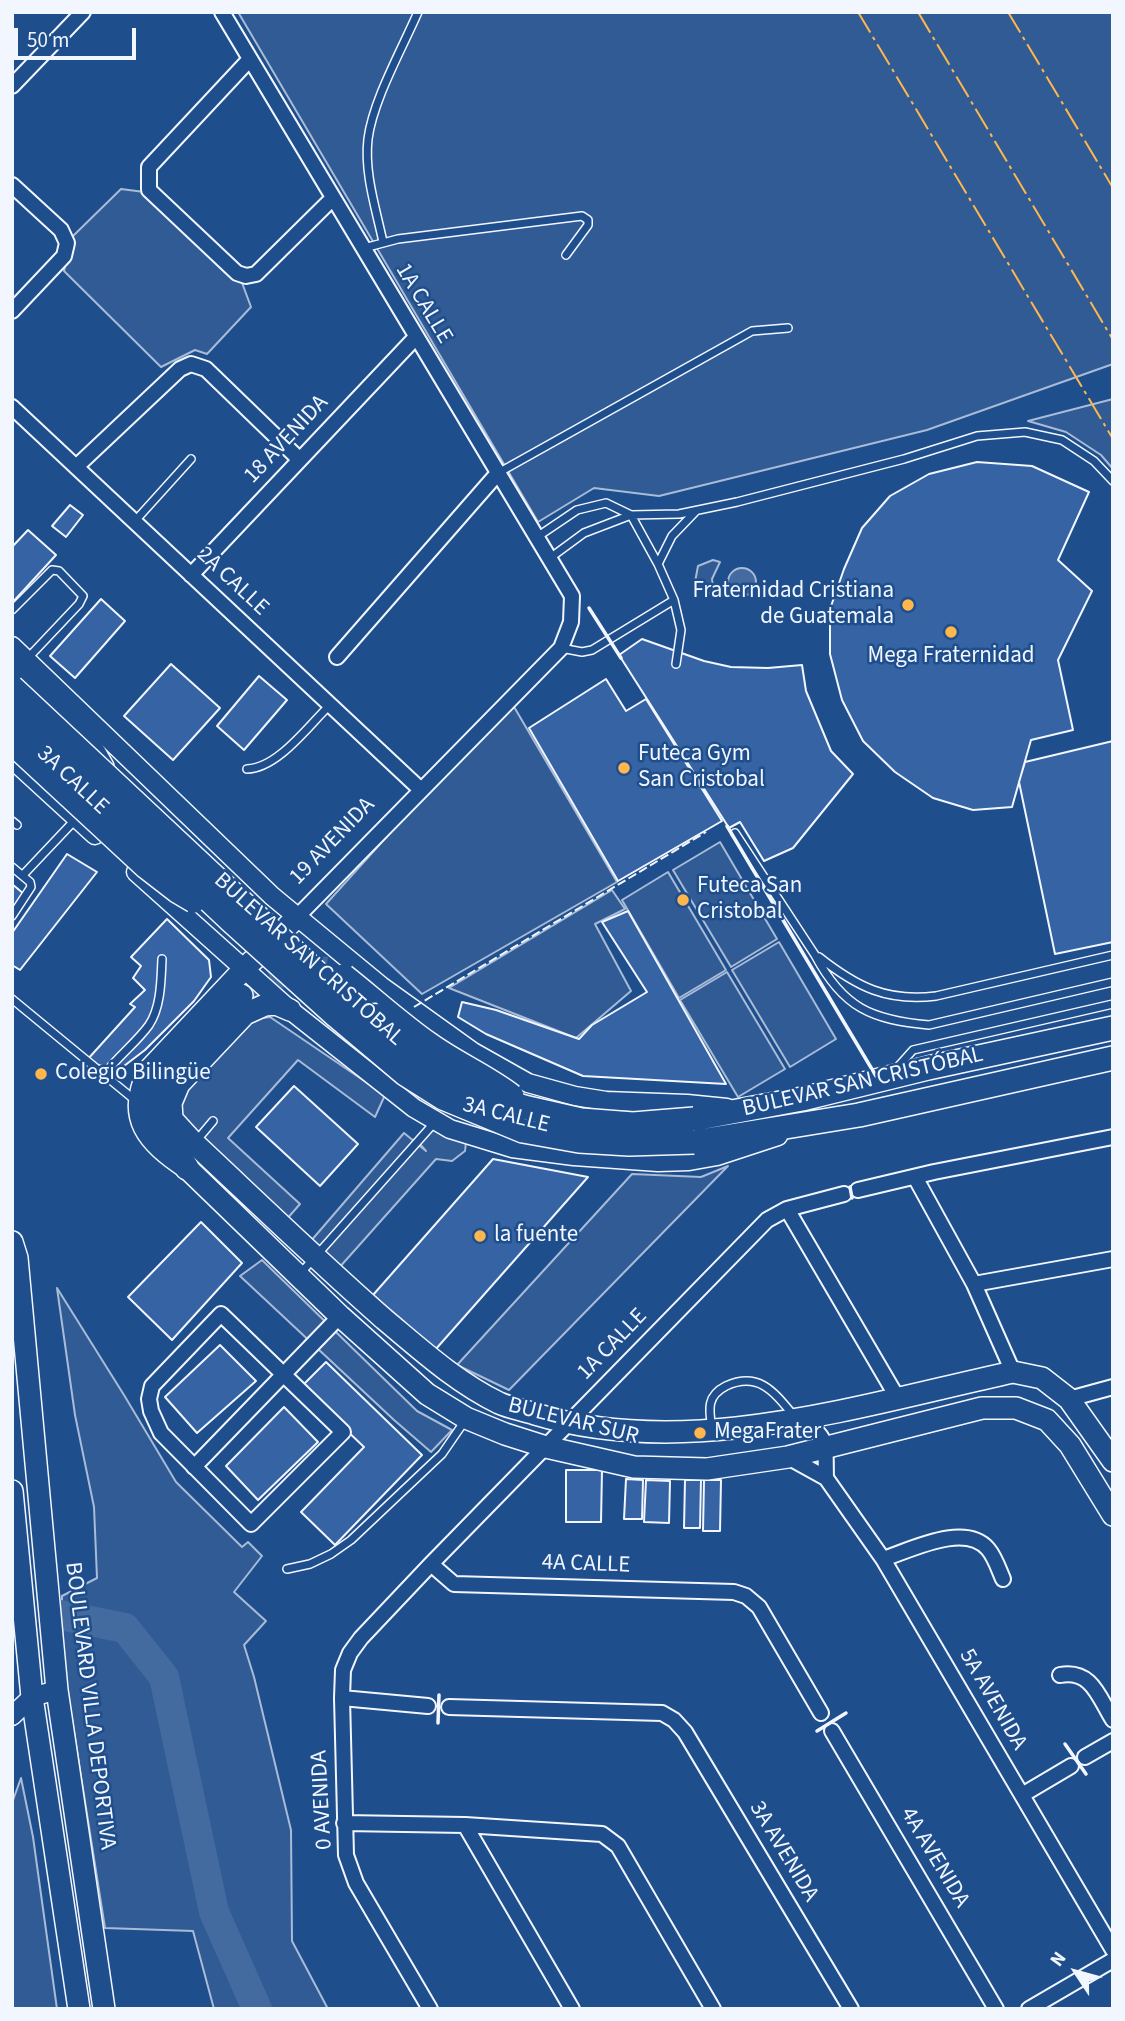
<!DOCTYPE html>
<meta charset="utf-8">
<style>
body{margin:0}
#map{position:relative;width:1125px;height:2021px;overflow:hidden;background:#1f4e8c;font-family:"Source Sans 3",sans-serif}
canvas{display:block}
.frame{position:absolute;inset:0;border:14px solid #f2f6ff;pointer-events:none}
.north{position:absolute;left:1041px;top:1937px;width:70px;height:70px;-webkit-text-stroke:5px #1f4e8c;paint-order:stroke;rotate:306deg;font-size:19px;font-weight:700;line-height:28px;text-align:center;color:#f2f6ff}
.north::after{content:'';display:block;margin:auto;width:24px;height:32px;background:#f2f6ff;clip-path:polygon(50% 0,100% 100%,50% 72%,0 100%)}
.scale{position:absolute;left:14px;top:28px;width:122px;height:32px;box-sizing:border-box;border:4px solid #f2f6ff;border-top:0;padding-left:9px;font-size:21px;line-height:24px;white-space:nowrap;color:#f2f6ff;-webkit-text-stroke:5px #1f4e8c;paint-order:stroke}
</style>
<div id="map">
<canvas width="1125" height="2021"></canvas>
<div class="frame"></div>
<div class="north">N</div>
<div class="scale">50 m</div>
</div>
<script>
const g = document.querySelector('canvas').getContext('2d');
g.lineJoin = 'round';
function paint(path, color) { g.fillStyle = color; g.fill(path, 'evenodd'); }
function trace(path, color, width, dash) { g.strokeStyle = color; g.lineWidth = width; g.lineCap = dash ? 'butt' : 'round'; g.setLineDash(dash || []); g.stroke(path); }
function drawText(font, color, halo, rows, align = 'center') {
  g.font = font + ' "Source Sans 3",sans-serif'; g.lineWidth = 5; g.setLineDash([]); g.textBaseline = 'middle'; g.strokeStyle = halo; g.fillStyle = color; for (const [text, x, y, turn = 0] of rows) {
    g.save(); g.translate(x, y); g.rotate((+turn || 0) * Math.PI / 180); g.textAlign = isNaN(turn) ? turn : align; if (halo) g.strokeText(text, 0, 0); g.fillText(text, 0, 0); g.restore();
  }
}
const built = new Path2D(`
 M 238,12 L 1113,12 L 1113,364 L 927,430 L 659,496 L 594,488 L 538,522 Z
 M 121,189 L 152,193 L 241,280 L 251,307 L 207,354 L 195,350 L 161,367 L 64,271 L 72,237 Z
 M 1113,399 L 1113,469 L 1101,455 L 1066,432 L 1028,421 Z
 M 713,560 L 720,562 L 712,579 L 714,595 L 700,590 L 695,582 L 698,566 Z
 M 510,700 L 617,882 L 422,994 L 326,904 Z
 M 720,842 L 777,939 L 731,967 L 673,870 Z
 M 668,872 L 726,970 L 679,998 L 622,900 Z
 M 612,890 L 625,909 L 595,924 L 631,991 L 576,1038 L 449,988 Z
 M 779,942 L 836,1039 L 790,1067 L 732,970 Z
 M 727,972 L 785,1069 L 738,1097 L 680,1000 Z
 M 270,1017 L 385,1095 L 375,1117 L 298,1060 L 228,1138 L 300,1204 L 286,1220 L 182,1123 L 177,1106 L 184,1090 L 254,1019 Z
 M 435,1126 L 466,1142 L 465,1151 L 452,1161 L 436,1159 L 338,1269 L 310,1242 L 404,1133 L 426,1151 L 419,1143 Z
 M 728,1166 L 509,1390 L 457,1365 L 632,1174 L 701,1177 Z
 M 262,1260 L 417,1411 L 452,1430 L 431,1452 L 394,1420 L 240,1276 Z
 M 57,1288 L 124,1395 L 176,1482 L 242,1547 L 248,1542 L 262,1556 L 234,1592 L 266,1621 L 244,1645 L 254,1677 L 291,1830 L 292,1941 L 328,2009 L 214,2009 L 193,1931 L 105,1928 L 62,1656 L 62,1596 L 97,1578 L 94,1507 L 75,1415 Z
 M 21,1778 L 33,1837 L 57,2009 L 12,2009 L 12,1803 Z`);
const water = new Path2D(`
 M728 582a14 14 0 1 1 28 0a14 14 0 1 1-28 0Z`);
const river = new Path2D(`
 M 60,1615 L 125,1628 L 164,1677 L 214,1912 L 257,2009`);
const building = new Path2D(`
 M 977,462 L 1032,466 L 1089,492 L 1058,560 L 1092,591 L 1058,660 L 1073,730 L 1031,740 L 1012,807 L 973,810 L 933,798 L 895,772 L 863,741 L 842,700 L 830,654 L 830,609 L 844,569 L 862,528 L 890,496 L 929,474 Z
 M 70,505 L 83,515 L 66,537 L 52,526 Z
 M 28,530 L 56,555 L 12,603 L 12,547 Z
 M 101,599 L 125,621 L 75,678 L 50,656 Z
 M 642,639 L 704,661 L 731,667 L 768,668 L 802,665 L 806,691 L 831,751 L 853,774 L 793,848 L 764,861 L 740,822 L 729,828 L 619,655 Z
 M 171,664 L 220,708 L 173,760 L 124,716 Z
 M 259,676 L 287,700 L 244,750 L 217,726 Z
 M 606,679 L 626,711 L 646,699 L 722,821 L 618,881 L 529,728 Z
 M 1113,741 L 1113,942 L 1055,954 L 1019,782 L 1025,762 Z
 M 67,854 L 97,872 L 20,970 L 12,965 L 12,933 Z
 M 12,884 L 24,894 L 12,909 Z
 M 628,911 L 726,1084 L 583,1076 L 486,1034 L 458,1017 L 462,1002 L 496,1010 L 579,1039 L 592,1025 L 647,992 L 602,922 Z
 M 167,919 L 209,960 L 211,977 L 194,1001 L 145,1050 L 124,1066 L 111,1068 L 94,1064 L 87,1060 L 135,1007 L 130,1004 L 145,990 L 133,978 L 141,966 L 131,957 Z
 M 294,1086 L 358,1144 L 320,1186 L 256,1127 Z
 M 493,1159 L 588,1177 L 435,1350 L 373,1295 Z
 M 201,1222 L 242,1263 L 172,1340 L 128,1297 Z
 M 220,1345 L 256,1381 L 197,1433 L 165,1397 Z
 M 326,1362 L 422,1455 L 335,1545 L 301,1512 L 364,1447 L 301,1387 Z
 M 284,1407 L 318,1442 L 258,1500 L 226,1466 Z
 M 566,1470 L 602,1470 L 601,1522 L 566,1522 Z
 M 626,1479 L 643,1480 L 642,1519 L 624,1519 Z
 M 646,1480 L 670,1481 L 669,1523 L 644,1522 Z
 M 685,1480 L 701,1480 L 700,1528 L 684,1528 Z
 M 704,1480 L 721,1480 L 720,1531 L 703,1531 Z`);
const primaryTunnel = new Path2D(`
 M 241,996 C 262,982 304,963 329,969 C 334,970 340,973 344,976`);
const service = new Path2D(`
 M 383,242 C 376,209 364,173 368,139 C 373,100 402,49 418,12
 M 364,248 L 398,239 L 582,216 L 588,220 L 588,225 L 566,255
 M 498,473 L 752,331 L 788,328
 M 135,521 L 191,459
 M 537,537 L 577,510 L 606,503 L 631,515 L 658,564
 M 550,558 L 584,533 L 631,515 L 679,514 L 737,502 L 904,459 L 977,436 L 1025,432 L 1062,440 L 1094,461 L 1113,481
 M 12,610 L 52,570 L 59,571 L 83,596 L 79,604 L 27,659
 M 561,648 L 582,652 L 592,650 L 674,600
 M 676,664 L 681,630 L 674,600 L 658,564 L 672,536 L 696,511
 M 247,769 C 278,768 308,726 330,705
 M 12,821 L 17,825
 M 735,833 L 815,955 C 843,1008 872,1020 929,1025 L 1113,982
 M 12,867 L 30,882 L 31,887 L 12,916
 M 23,875 L 75,820
 M 819,957 C 857,987 887,1002 936,996 L 1113,955
 M 12,999 L 136,1101
 M 896,1069 L 913,1050 L 1113,1004
 M 103,1076 C 117,1057 137,1042 149,1025 C 161,1007 161,981 162,959
 M 197,1140 L 213,1121
 M 299,1275 L 435,1122
 M 712,1429 C 709,1410 706,1396 726,1386 C 759,1371 774,1392 794,1416
 M 287,1569 L 310,1564 L 331,1554 L 351,1540 L 442,1454 L 464,1422`);
const minor = new Path2D(`
 M 222,12 L 572,596 L 571,622 L 561,648 L 297,917
 M 250,59 L 149,167 L 149,190 L 237,273 L 246,276 L 256,274 L 333,198
 M 12,86 L 83,12
 M 12,185 L 61,230 L 67,243 L 64,256 L 12,311
 M 12,407 L 420,789
 M 76,467 L 180,369 L 191,364 L 206,369 L 299,459
 M 191,575 L 416,337
 M 337,657 L 498,473
 M 915,1177 L 974,1284 L 1013,1372
 M 858,1190 L 934,1172 L 1113,1137
 M 787,1209 L 897,1397
 M 974,1284 L 1113,1259
 M 221,1314 L 343,1432 L 251,1524 L 161,1433 L 151,1411 L 149,1399 L 152,1386 Z
 M 1069,1399 L 1113,1387
 M 797,1420 C 830,1434 825,1445 826,1478
 M 788,1457 L 826,1478 L 883,1559 L 1113,1950
 M 194,1467 L 340,1316
 M 883,1559 C 911,1550 965,1522 988,1549 C 995,1557 999,1570 1003,1579
 M 431,1564 L 454,1584 L 734,1592 L 746,1596 L 759,1607 L 821,1713
 M 1060,1675 C 1092,1669 1099,1698 1113,1720
 M 342,1698 L 428,1706
 M 449,1707 L 662,1713 L 674,1720 L 685,1732 L 851,2009
 M 832,1731 L 996,2009
 M 1085,1757 L 1113,1741
 M 1022,1795 L 1071,1766
 M 344,1823 L 465,1825 L 602,1834 L 618,1846 L 713,2009
 M 465,1825 L 572,2009
 M 430,2009 L 356,1883 L 346,1855 L 342,1698 L 343,1670 L 350,1653 L 361,1638 L 431,1564 L 767,1220 L 787,1209 L 844,1194
 M 1029,2009 L 1113,1960`);
const tertiary = new Path2D(`
 M 12,646 L 272,896 L 381,986 L 473,1052 L 528,1083 L 575,1096 L 606,1101 L 687,1104 L 727,1108
 M 12,759 L 95,835
 M 136,872 L 290,1010 L 414,1108 L 450,1129 L 512,1148 L 574,1156 L 658,1162 L 689,1161 L 717,1156 L 778,1136
 M 12,1716 L 32,1697 L 57,1690`);
const secondary = new Path2D(`
 M 297,917 L 245,968 L 149,1070 C 125,1118 148,1142 187,1168 L 340,1316 L 427,1394 L 466,1418 L 505,1434 L 546,1447 L 634,1467 L 707,1469 L 788,1457 L 982,1408 L 1016,1408 L 1047,1420 L 1070,1445 L 1113,1515
 M 290,1010 L 276,1004 L 265,1005 L 245,1014 L 179,1084 L 171,1103 L 172,1119 L 194,1143 C 257,1202 319,1262 384,1319 C 420,1349 456,1382 499,1403 C 510,1408 523,1410 535,1414 C 688,1461 861,1405 1013,1372 L 1042,1378 L 1069,1399 L 1113,1461
 M 12,1242 L 17,1258 L 57,1690 L 104,2009
 M 12,1491 L 32,1697 L 79,2009`);
const primary = new Path2D(`
 M 12,663 C 46,695 80,725 102,767
 M 694,1119 L 802,1099 L 928,1068 L 1113,1028
 M 694,1142 L 859,1115 L 1113,1058
 M 187,1168 C 171,1140 144,1115 163,1082 L 241,996`);
const primaryBridge = new Path2D(`
 M 12,687 L 359,1012 L 444,1076 L 476,1093 L 528,1108 L 581,1120 L 633,1124 L 694,1119
 M 12,715 L 231,921 L 335,1015 L 405,1074 L 443,1098 L 523,1131 L 579,1141 L 629,1144 L 694,1142
 M 12,743 L 146,867 L 177,891 L 194,901
 M 344,976 C 372,998 399,1023 429,1044 C 455,1063 486,1076 512,1096`);
const fence = new Path2D(`
 M 414,1007 L 706,832`);
const wall = new Path2D(`
 M 589,608 L 621,658
 M 727,826 L 876,1076
 M 850,1187 L 852,1198
 M 438,1723 L 439,1695
 M 817,1731 L 846,1713
 M 1065,1744 L 1086,1774`);
const power = new Path2D(`
 M 858,12 L 1113,439
 M 918,12 L 1113,340
 M 1008,12 L 1113,188`);
const markers = [
 [908,605,7,"#ffb74d"],
 [951,632,7,"#ffb74d"],
 [624,768,7,"#ffb74d"],
 [683,900,7,"#ffb74d"],
 [41,1074,7,"#ffb74d"],
 [480,1236,7,"#ffb74d"],
 [700,1433,7,"#ffb74d"]
];
const streetNames = [
 ["1A CALLE",423,304,59],
 ["18 AVENIDA",287,440,-47],
 ["2A CALLE",232,582,43],
 ["3A CALLE",72,781,43],
 ["19 AVENIDA",333,842,-46],
 ["BULEVAR SAN CRISTÓBAL",308,960,42],
 ["BULEVAR SAN CRISTÓBAL",863,1083,-13],
 ["3A CALLE",506,1116,14],
 ["1A CALLE",613,1345,-46],
 ["BULEVAR SUR",573,1422,14],
 ["4A CALLE",586,1565,2],
 ["5A AVENIDA",992,1700,60],
 ["BOULEVARD VILLA DEPORTIVA",89,1706,83],
 ["0 AVENIDA",323,1800,-93],
 ["3A AVENIDA",783,1852,59],
 ["4A AVENIDA",934,1858,59]
];
const poiNames = [
 ["Fraternidad Cristiana",894,592,"right"],
 ["de Guatemala",894,618,"right"],
 ["Mega Fraternidad",951,657,"center"],
 ["Futeca Gym",638,755],
 ["San Cristobal",638,781],
 ["Futeca San",697,887],
 ["Cristobal",697,913],
 ["Colegio Bilingüe",55,1074],
 ["la fuente",494,1236],
 ["MegaFrater",714,1433]
];
paint(built, '#305b95');
trace(built, '#a8bbd7', 2);
paint(water, '#446ba0');
trace(water, '#a8bbd7', 2);
trace(river, '#446ba0', 30);
paint(building, '#3563a3');
trace(building, '#f2f6ff', 2);
trace(primaryTunnel, '#3f679d', 23, [23, 11]);
trace(service, '#f2f6ff', 10);
trace(minor, '#f2f6ff', 18);
trace(tertiary, '#f2f6ff', 21);
trace(secondary, '#f2f6ff', 24);
trace(primary, '#f2f6ff', 26);
trace(service, '#1f4e8c', 7);
trace(minor, '#1f4e8c', 14);
trace(tertiary, '#1f4e8c', 18);
trace(secondary, '#1f4e8c', 21);
trace(primary, '#1f4e8c', 23);
trace(primaryBridge, '#f2f6ff', 26, []);
trace(primaryBridge, '#1f4e8c', 23);
trace(fence, '#f2f6ff', 2, [9, 3.5]);
trace(wall, '#f2f6ff', 3.5);
trace(power, '#ffb74d', 2, [24, 5, 3.5, 5]);
for (const [x, y, r, color] of markers) { const dot = new Path2D(); dot.arc(x, y, r, 0, 2 * Math.PI); g.fillStyle = color; g.fill(dot); trace(dot, '#1f4e8c', 2.5); }
drawText('23px', '#f2f6ff', '#1f4e8c', streetNames);
drawText('23px', '#f2f6ff', '#1f4e8c', poiNames, 'left');
</script>
